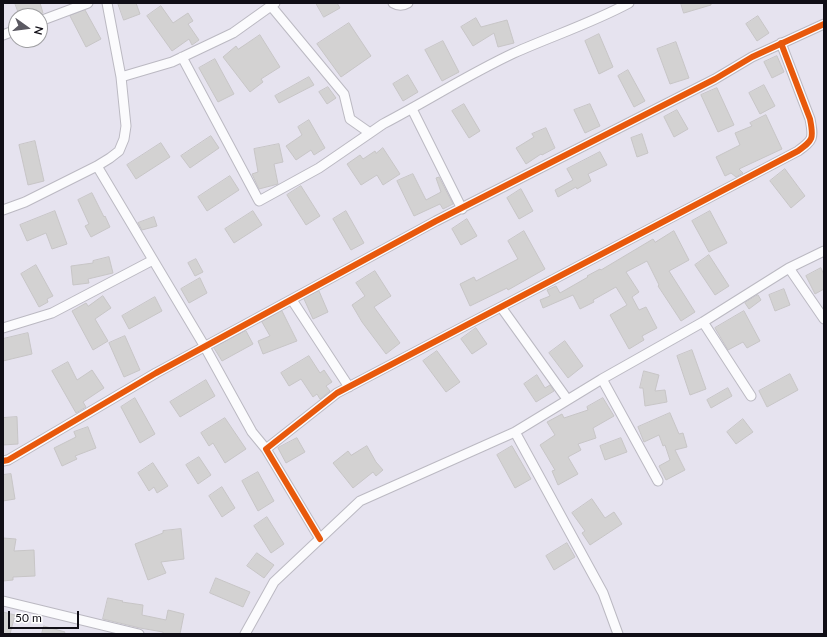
<!DOCTYPE html>
<style>
body{margin:0}
#map{position:relative;width:827px;height:637px;overflow:hidden;background:#e6e3ef;font-family:Lato,sans-serif}
canvas{display:block}
.frame{position:absolute;inset:0;border:4px solid #100e16;pointer-events:none}
.north{position:absolute;left:8px;top:8px;width:40px;height:40px;box-sizing:border-box;background:#fff;border:1px solid #9f9fa2;border-radius:50%;rotate:104deg;font-size:11px;font-weight:700;line-height:16px;text-align:center;color:#100e16}
.north::after{content:'';display:block;margin:auto;width:14px;height:18px;background:#5b5962;clip-path:polygon(50% 0,100% 100%,50% 72%,0 100%)}
.scale{position:absolute;left:8px;top:611px;width:71px;height:18px;box-sizing:border-box;border:2px solid #100e16;border-top:0;padding-left:5px;font-size:12px;line-height:14px;white-space:nowrap;color:#100e16;-webkit-text-stroke:3px #fff;paint-order:stroke}
</style>
<div id="map">
<canvas width="827" height="637"></canvas>
<div class="frame"></div>
<div class="north">N</div>
<div class="scale">50 m</div>
</div>
<script>
const g = document.querySelector('canvas').getContext('2d');
g.lineJoin = 'round';
function paint(path, color) { g.fillStyle = color; g.fill(path, 'evenodd'); }
function trace(path, color, width, dash) { g.strokeStyle = color; g.lineWidth = width; g.lineCap = dash ? 'butt' : 'round'; g.setLineDash(dash || []); g.stroke(path); }
const building = new Path2D(`
 M 15,3 L 40,3 L 43,13 L 34,16 L 20,16 Z
 M 118,3 L 136,3 L 140,14 L 124,20 Z
 M 316,3 L 337,3 L 340,8 L 324,17 Z
 M 681,3 L 711,3 L 711,5 L 684,13 Z
 M 161,6 L 173,23 L 188,13 L 193,21 L 188,24 L 199,40 L 192,45 L 189,39 L 172,51 L 147,16 Z
 M 85,10 L 101,39 L 86,47 L 70,16 Z
 M 758,16 L 769,33 L 757,41 L 746,24 Z
 M 476,18 L 481,27 L 507,20 L 514,43 L 498,47 L 494,33 L 473,46 L 461,27 Z
 M 349,23 L 371,56 L 341,77 L 317,44 Z
 M 599,34 L 613,67 L 599,74 L 585,41 Z
 M 260,35 L 280,67 L 261,79 L 263,82 L 250,92 L 223,57 L 236,46 L 238,49 Z
 M 443,41 L 459,72 L 442,81 L 425,50 Z
 M 676,42 L 689,78 L 670,84 L 657,49 Z
 M 777,56 L 784,72 L 772,78 L 764,62 Z
 M 215,59 L 234,94 L 218,102 L 199,68 Z
 M 628,70 L 645,101 L 634,107 L 618,76 Z
 M 408,75 L 418,92 L 403,101 L 393,84 Z
 M 309,77 L 314,85 L 279,103 L 275,96 Z
 M 764,85 L 775,106 L 760,114 L 749,93 Z
 M 328,87 L 336,98 L 327,104 L 319,92 Z
 M 717,88 L 734,125 L 718,132 L 701,95 Z
 M 464,104 L 480,131 L 469,138 L 452,111 Z
 M 590,104 L 600,126 L 585,133 L 574,110 Z
 M 677,110 L 688,129 L 674,137 L 664,117 Z
 M 766,115 L 782,149 L 739,169 L 743,173 L 736,177 L 731,173 L 725,176 L 716,157 L 740,145 L 735,133 L 752,126 L 750,123 Z
 M 309,120 L 325,148 L 314,155 L 311,150 L 296,160 L 286,146 L 302,135 L 298,127 Z
 M 546,128 L 555,148 L 542,155 L 541,154 L 526,164 L 516,148 L 534,137 L 532,134 Z
 M 642,134 L 648,153 L 637,157 L 631,138 Z
 M 211,136 L 219,148 L 190,168 L 181,156 Z
 M 35,141 L 44,181 L 28,185 L 19,145 Z
 M 161,143 L 170,157 L 136,179 L 127,165 Z
 M 279,144 L 283,162 L 274,164 L 278,184 L 259,189 L 252,174 L 258,172 L 254,149 Z
 M 383,148 L 400,174 L 383,185 L 377,175 L 361,185 L 347,164 L 360,155 L 363,159 L 375,151 L 376,153 Z
 M 600,152 L 607,165 L 588,174 L 591,181 L 577,189 L 576,187 L 558,197 L 555,190 L 573,180 L 567,169 Z
 M 785,169 L 805,196 L 791,208 L 770,181 Z
 M 413,174 L 426,200 L 441,192 L 436,178 L 439,177 L 453,204 L 443,209 L 440,204 L 414,216 L 397,181 Z
 M 230,176 L 239,190 L 207,211 L 198,197 Z
 M 301,186 L 320,216 L 306,225 L 287,195 Z
 M 521,189 L 533,211 L 519,219 L 507,198 Z
 M 92,193 L 104,217 L 105,216 L 110,227 L 91,237 L 85,226 L 89,224 L 78,200 Z
 M 55,211 L 67,244 L 52,249 L 46,233 L 27,241 L 20,225 Z
 M 253,211 L 262,225 L 234,243 L 225,229 Z
 M 346,211 L 364,243 L 351,250 L 333,219 Z
 M 710,211 L 727,243 L 709,252 L 692,221 Z
 M 154,217 L 157,226 L 142,230 L 138,223 Z
 M 467,219 L 477,236 L 461,245 L 452,229 Z
 M 524,231 L 545,269 L 508,290 L 507,288 L 470,306 L 460,284 L 474,277 L 476,281 L 518,259 L 508,241 Z
 M 674,231 L 689,260 L 669,271 L 695,312 L 681,321 L 658,286 L 659,285 L 647,261 L 626,272 L 639,292 L 632,297 L 639,310 L 646,307 L 657,328 L 642,336 L 644,340 L 629,349 L 610,315 L 627,305 L 616,287 L 593,300 L 594,302 L 580,309 L 573,295 L 543,308 L 540,300 L 550,296 L 547,290 L 556,286 L 560,293 L 588,277 L 587,276 L 600,269 L 601,270 L 653,239 L 655,242 Z
 M 709,255 L 729,286 L 715,295 L 695,265 Z
 M 109,257 L 113,273 L 88,279 L 89,283 L 73,285 L 71,266 L 93,263 L 93,261 Z
 M 196,259 L 203,272 L 195,276 L 188,263 Z
 M 36,265 L 53,296 L 47,299 L 48,302 L 39,307 L 21,274 Z
 M 821,268 L 824,275 L 824,289 L 815,294 L 806,276 Z
 M 375,271 L 391,296 L 374,307 L 400,343 L 386,354 L 362,322 L 352,305 L 365,296 L 356,283 Z
 M 200,278 L 207,293 L 189,303 L 181,289 Z
 M 784,289 L 790,305 L 775,311 L 769,295 Z
 M 319,291 L 328,312 L 313,319 L 304,299 Z
 M 758,295 L 761,300 L 749,309 L 745,303 Z
 M 103,296 L 111,308 L 95,319 L 108,341 L 93,350 L 72,311 L 86,303 L 88,306 Z
 M 155,297 L 162,311 L 129,329 L 122,316 Z
 M 282,311 L 297,341 L 263,354 L 258,341 L 270,336 L 262,322 Z
 M 744,311 L 760,341 L 747,348 L 743,342 L 728,350 L 715,328 Z
 M 476,328 L 487,344 L 472,354 L 461,339 Z
 M 246,331 L 253,344 L 222,361 L 214,348 Z
 M 28,333 L 32,354 L 3,361 L 3,339 Z
 M 125,336 L 140,370 L 124,377 L 109,343 Z
 M 565,341 L 583,366 L 568,378 L 549,353 Z
 M 692,350 L 706,389 L 690,395 L 677,356 Z
 M 437,351 L 460,382 L 446,392 L 423,361 Z
 M 309,356 L 320,373 L 324,370 L 332,382 L 326,386 L 330,391 L 320,399 L 317,394 L 313,397 L 301,379 L 289,386 L 281,373 Z
 M 68,362 L 77,380 L 92,370 L 104,388 L 83,402 L 86,407 L 76,413 L 52,371 Z
 M 644,371 L 659,375 L 655,391 L 665,390 L 667,402 L 645,406 L 643,388 L 640,388 Z
 M 790,374 L 798,390 L 767,407 L 759,391 Z
 M 537,375 L 545,388 L 550,385 L 554,391 L 536,402 L 524,384 Z
 M 206,380 L 215,396 L 180,417 L 170,402 Z
 M 728,388 L 732,396 L 711,408 L 707,400 Z
 M 135,398 L 155,434 L 140,443 L 121,407 Z
 M 603,398 L 614,416 L 593,428 L 596,438 L 578,444 L 581,450 L 568,457 L 578,474 L 558,485 L 552,471 L 555,470 L 540,445 L 555,435 L 547,422 L 562,414 L 564,418 L 588,410 L 587,407 Z
 M 670,413 L 679,434 L 683,433 L 687,447 L 675,450 L 685,470 L 666,480 L 659,466 L 670,460 L 665,445 L 663,446 L 659,435 L 644,442 L 638,427 Z
 M 17,417 L 18,444 L 3,445 L 3,418 Z
 M 225,418 L 246,449 L 225,463 L 213,443 L 209,446 L 201,433 Z
 M 743,419 L 753,432 L 736,444 L 727,432 Z
 M 88,427 L 96,448 L 75,456 L 77,459 L 62,466 L 54,448 L 76,437 L 74,432 Z
 M 297,438 L 305,452 L 286,463 L 278,448 Z
 M 621,438 L 627,452 L 605,460 L 600,446 Z
 M 367,446 L 376,462 L 383,470 L 376,476 L 373,472 L 353,488 L 333,463 L 348,451 L 351,455 Z
 M 512,446 L 531,479 L 515,488 L 497,455 Z
 M 199,457 L 211,475 L 198,484 L 186,465 Z
 M 153,463 L 168,486 L 157,493 L 154,487 L 149,491 L 138,473 Z
 M 258,472 L 274,501 L 258,511 L 242,481 Z
 M 11,474 L 15,499 L 3,501 L 3,475 Z
 M 222,487 L 235,508 L 222,517 L 209,496 Z
 M 592,499 L 605,518 L 614,512 L 622,524 L 590,545 L 582,533 L 585,531 L 572,513 Z
 M 267,517 L 284,544 L 271,553 L 254,526 Z
 M 181,529 L 184,559 L 161,562 L 166,573 L 148,580 L 135,544 L 163,533 L 163,531 Z
 M 3,538 L 16,539 L 14,551 L 34,550 L 35,576 L 13,577 L 13,580 L 3,581 Z
 M 567,543 L 575,557 L 554,570 L 546,556 Z
 M 257,553 L 274,565 L 264,578 L 247,566 Z
 M 216,578 L 250,592 L 243,607 L 210,593 Z
 M 108,598 L 123,601 L 122,602 L 143,605 L 142,615 L 166,620 L 168,610 L 184,614 L 180,634 L 163,634 L 163,632 L 140,628 L 103,619 Z
 M 3,612 L 15,615 L 10,634 L 3,634 Z
 M 44,626 L 65,632 L 64,634 L 42,634 Z`);
const minor = new Path2D(`
 M 393,3 C 398,6 403,6 408,3
 M 271,6 L 344,94 L 350,119 L 370,133 L 383,124 C 427,101 469,74 514,53 C 552,36 592,23 629,3
 M 40,21 L 88,3
 M 3,35 L 16,30
 M 182,57 L 259,201 L 319,168 L 370,133
 M 121,77 L 172,62 L 233,33 L 275,3
 M 412,109 L 462,209
 M 97,166 L 205,347 L 252,432 L 266,449
 M 3,210 L 25,202 L 97,166 L 110,158 L 119,151 L 124,139 L 126,126 L 121,77 L 107,3
 M 789,268 L 824,319
 M 292,300 L 349,387
 M 501,307 L 567,399
 M 703,322 L 751,396
 M 3,328 L 52,313 L 153,260
 M 602,379 L 658,481
 M 515,432 L 603,593 L 618,634
 M 3,461 L 8,460 L 156,373 L 436,221 L 715,79 L 752,57 L 824,24
 M 320,539 L 266,449 L 337,393 L 798,151 C 813,140 814,139 810,119 L 781,43
 M 3,601 L 139,634
 M 245,634 L 274,582 L 360,501 L 515,432 L 602,379 L 703,322 L 789,268 L 824,251`);
const cycleway = new Path2D(`
 M 3,461 L 8,460 L 156,373 L 436,221 L 715,79 L 752,57 L 824,24
 M 320,539 L 266,449 L 337,393 L 798,151 C 813,140 814,139 810,119 L 781,43`);
paint(building, '#d3d2d2');
trace(building, '#c7c5c6', 1);
trace(minor, '#bbb9c2', 11);
trace(minor, '#fbfbfd', 9);
trace(cycleway, '#e8590c', 6);
</script>
